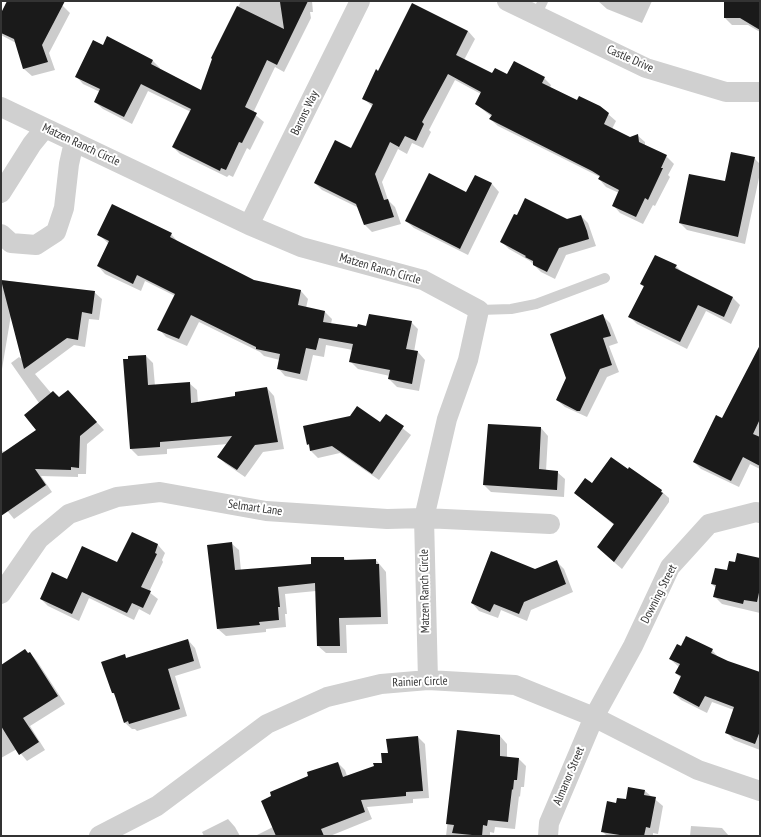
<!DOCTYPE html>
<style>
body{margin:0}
#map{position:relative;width:761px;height:837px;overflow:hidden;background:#fff;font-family:"PT Sans Narrow",sans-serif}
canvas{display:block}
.frame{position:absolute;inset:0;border:2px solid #333;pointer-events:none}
</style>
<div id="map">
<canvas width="761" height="837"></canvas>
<div class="frame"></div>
</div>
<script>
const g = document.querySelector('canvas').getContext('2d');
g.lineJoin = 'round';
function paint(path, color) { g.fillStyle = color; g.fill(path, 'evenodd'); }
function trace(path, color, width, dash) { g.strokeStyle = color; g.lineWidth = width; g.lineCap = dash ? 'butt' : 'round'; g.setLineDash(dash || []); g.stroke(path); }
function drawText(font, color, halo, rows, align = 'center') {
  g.font = font + ' "PT Sans Narrow",sans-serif'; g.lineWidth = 4; g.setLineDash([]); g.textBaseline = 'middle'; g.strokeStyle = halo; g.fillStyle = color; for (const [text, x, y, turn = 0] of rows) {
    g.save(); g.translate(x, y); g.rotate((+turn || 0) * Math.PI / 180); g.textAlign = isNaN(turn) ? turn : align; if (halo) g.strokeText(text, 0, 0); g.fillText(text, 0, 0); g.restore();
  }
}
const shadow = new Path2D(`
 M 9,1 L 54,1 L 63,6 L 70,13 L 49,53 L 55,70 L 32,76 L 24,69 L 16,43 L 1,35 L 1,17 Z
 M 241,1 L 312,1 L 313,12 L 310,12 L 311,18 L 284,72 L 275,67 L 253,113 L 264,122 L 250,150 L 247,148 L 233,177 L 229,175 L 227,177 L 180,154 L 173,147 L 191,112 L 148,91 L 132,124 L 103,109 L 95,102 L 100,92 L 83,84 L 76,76 L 103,46 L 153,61 L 160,68 L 159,70 L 202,91 L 213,59 L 212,58 Z
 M 598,1 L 652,1 L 642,23 L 607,9 Z
 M 725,1 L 760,1 L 760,32 L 748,25 L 732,25 L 725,18 Z
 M 468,31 L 475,39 L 464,60 L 493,74 L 544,78 L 551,85 L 550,88 L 608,114 L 616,121 L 612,129 L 630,138 L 637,135 L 645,142 L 645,146 L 666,156 L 674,164 L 668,175 L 670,177 L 655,206 L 653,205 L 643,224 L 620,213 L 613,205 L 619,193 L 606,187 L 599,179 L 600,177 L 498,126 L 490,119 L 492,117 L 476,104 L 481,94 L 455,80 L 429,130 L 431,132 L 423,148 L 412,143 L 407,154 L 398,149 L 382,182 L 388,200 L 395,207 L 401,224 L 372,232 L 365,225 L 359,208 L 322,190 L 315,183 L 352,150 L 373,107 L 363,98 L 379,72 Z
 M 754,158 L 760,164 L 760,173 L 745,244 L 687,230 L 680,223 Z
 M 475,176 L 492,184 L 499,192 L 468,255 L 414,228 L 406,221 L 467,193 Z
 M 581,216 L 588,223 L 596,246 L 566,255 L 555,279 L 541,272 L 530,261 L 509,249 L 502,242 Z
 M 98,234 L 171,234 L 178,242 L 254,281 L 301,291 L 308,299 L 306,308 L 325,312 L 332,319 L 331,324 L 358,328 L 411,322 L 418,329 L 414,352 L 418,352 L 425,360 L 419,391 L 397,387 L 389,379 L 390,376 L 358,369 L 351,362 L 353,350 L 326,345 L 324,357 L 313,355 L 307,381 L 285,376 L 278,368 L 280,360 L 264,356 L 260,352 L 199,322 L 187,346 L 166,337 L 159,329 L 175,296 L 145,281 L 141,291 L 105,274 L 98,266 L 109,244 Z
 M 676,266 L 683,273 L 733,298 L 740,305 L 731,324 L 706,311 L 687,349 L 637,324 L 629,316 L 644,287 L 641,284 Z
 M 1,280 L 94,292 L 102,299 L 99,320 L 89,319 L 85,347 L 74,345 L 35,374 L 51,393 L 60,398 L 68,391 L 104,430 L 87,444 L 86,474 L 78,474 L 78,477 L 41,476 L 52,492 L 14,519 L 1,503 L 1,451 L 6,452 L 37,430 L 39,403 L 11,363 L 19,357 L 23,360 L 11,315 L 1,375 Z
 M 603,316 L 610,323 L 618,343 L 609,346 L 619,372 L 607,377 L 587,417 L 565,407 L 557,400 L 567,378 Z
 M 760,347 L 760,469 L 750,464 L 739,487 L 701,469 L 694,462 L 722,420 Z
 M 146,356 L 153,363 L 155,386 L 189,383 L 197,390 L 198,403 L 236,396 L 267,388 L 274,396 L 284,449 L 263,452 L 245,477 L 226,464 L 218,457 L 228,444 L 167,449 L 167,454 L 138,456 L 131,449 Z
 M 386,415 L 411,435 L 379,480 L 340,453 L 318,458 L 311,451 L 308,444 L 380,423 Z
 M 489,425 L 541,428 L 548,436 L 546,471 L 557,472 L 565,479 L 564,497 L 491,492 L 484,485 Z
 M 593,485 L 661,491 L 669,498 L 669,502 L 622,569 L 600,550 L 614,525 L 575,493 Z
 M 132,533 L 158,545 L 165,553 L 162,560 L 163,562 L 149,592 L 158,599 L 150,615 L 139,609 L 134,620 L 89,598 L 79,621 L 48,606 L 41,599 L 67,580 L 118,564 Z
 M 231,543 L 239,550 L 241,571 L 312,565 L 344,558 L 347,561 L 376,560 L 386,572 L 388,624 L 346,625 L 347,653 L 326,653 L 318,646 L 316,591 L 285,594 L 287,614 L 285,614 L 286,627 L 266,629 L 266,632 L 226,636 L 218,629 Z
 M 494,552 L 535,570 L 556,561 L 564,569 L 573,592 L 531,610 L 527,621 L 501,610 L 498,618 L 479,611 L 472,603 L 485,568 Z
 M 760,559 L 760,613 L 722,604 L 714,596 L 716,588 L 712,584 L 736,564 Z
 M 188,640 L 195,648 L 201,668 L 175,676 L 187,716 L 137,731 L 135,729 L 132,729 L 124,722 L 116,697 L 113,693 L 124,656 L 127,659 Z
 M 681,647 L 712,650 L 719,658 L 760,674 L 760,750 L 734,740 L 726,732 L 734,710 L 712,702 L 707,713 L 681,700 L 674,693 L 681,678 L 676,673 L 679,667 L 670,659 Z
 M 30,653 L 37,661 L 65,704 L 30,726 L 45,750 L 27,761 L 17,749 L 1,758 L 1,666 Z
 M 458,731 L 500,736 L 507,744 L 507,758 L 519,759 L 526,766 L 524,787 L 521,787 L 520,797 L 519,796 L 515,829 L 495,827 L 494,833 L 490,832 L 490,836 L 446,836 Z
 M 418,737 L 425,744 L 429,798 L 413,799 L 413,803 L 367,807 L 372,819 L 330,836 L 255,836 L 273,827 L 309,777 L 338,763 L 345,770 L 347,776 L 383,764 L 389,753 Z
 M 645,791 L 663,806 L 658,834 L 653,833 L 653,836 L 607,836 L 602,831 L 627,800 Z
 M 228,819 L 235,827 L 240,836 L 204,836 L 202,832 Z
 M 691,826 L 722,828 L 729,836 L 690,836 Z`);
const building = new Path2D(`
 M 7,1 L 65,1 L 42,45 L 48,62 L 23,69 L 14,39 L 1,33 L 1,13 Z
 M 281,1 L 308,1 L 277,65 L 267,60 L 245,107 L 257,113 L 242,143 L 239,142 L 226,170 L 221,168 L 220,171 L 172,147 L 191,109 L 141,84 L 124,117 L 94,102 L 100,89 L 75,77 L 93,40 L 103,45 L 107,36 L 153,60 L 151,64 L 201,90 L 212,59 L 211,58 L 237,6 L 284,29 L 280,2 Z
 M 724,1 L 760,1 L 760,30 L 740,18 L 724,18 Z
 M 412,3 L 468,31 L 456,55 L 492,73 L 495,68 L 507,74 L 514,61 L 545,77 L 542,83 L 577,100 L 579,96 L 600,106 L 609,113 L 604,124 L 630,137 L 638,134 L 639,142 L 667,155 L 661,168 L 663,168 L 648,200 L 645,198 L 636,217 L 612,206 L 619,190 L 598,179 L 600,176 L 592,171 L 489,119 L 492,115 L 475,104 L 481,92 L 448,74 L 422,122 L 424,124 L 416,141 L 405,136 L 399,147 L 390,142 L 375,174 L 384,200 L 388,199 L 394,217 L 364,225 L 356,204 L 314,183 L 335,140 L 351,148 L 373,104 L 362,99 L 376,69 L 378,71 Z
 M 731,152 L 755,157 L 738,237 L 679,223 L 689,174 L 725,181 Z
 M 429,173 L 466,192 L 475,175 L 492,183 L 460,249 L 405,221 Z
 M 525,198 L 567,219 L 581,215 L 587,231 L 589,239 L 559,248 L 547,272 L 533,265 L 533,261 L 525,257 L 526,256 L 500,242 L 514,214 L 517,215 Z
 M 112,204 L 172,233 L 170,237 L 254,280 L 301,290 L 298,305 L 325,311 L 323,322 L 357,327 L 358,324 L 366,326 L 369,314 L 412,321 L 406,349 L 418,351 L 412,384 L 388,379 L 390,370 L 349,362 L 353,344 L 319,338 L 316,350 L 306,348 L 300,374 L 277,369 L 280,354 L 256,349 L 256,347 L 191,315 L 179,339 L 157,330 L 175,294 L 137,275 L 133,284 L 97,266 L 109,241 L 97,235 Z
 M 655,255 L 677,265 L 675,268 L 733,297 L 724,317 L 698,305 L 680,342 L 628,317 L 644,286 L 640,284 Z
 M 1,280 L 95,291 L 92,314 L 82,312 L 78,340 L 67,338 L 24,369 Z
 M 603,314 L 611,336 L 603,338 L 612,365 L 600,369 L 580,411 L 577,411 L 556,400 L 566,378 L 550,334 Z
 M 760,345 L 760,419 L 753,434 L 760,437 L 760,466 L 743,457 L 731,481 L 693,462 L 716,415 L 722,418 Z
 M 146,355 L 148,385 L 190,382 L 191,403 L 235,396 L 235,392 L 267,387 L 278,442 L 255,445 L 237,470 L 217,457 L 232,436 L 160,442 L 160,447 L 130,449 L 123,359 L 128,359 L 128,356 Z
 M 68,390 L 97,422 L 80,436 L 79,468 L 71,467 L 71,470 L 35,469 L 46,485 L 1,516 L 1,454 L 36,430 L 24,415 L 53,391 L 59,397 Z
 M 357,406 L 380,422 L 386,414 L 404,426 L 372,474 L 332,446 L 310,451 L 309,444 L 307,445 L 303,426 L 350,416 Z
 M 488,424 L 541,427 L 539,469 L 558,471 L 557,490 L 483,485 Z
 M 611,457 L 628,469 L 629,467 L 662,490 L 661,492 L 663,493 L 614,562 L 597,547 L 614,524 L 574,493 L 585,478 L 592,483 Z
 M 132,532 L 158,544 L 155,553 L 157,554 L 141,587 L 151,591 L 143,608 L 132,603 L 127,613 L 82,592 L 72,614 L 40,599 L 52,572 L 67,579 L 82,546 L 117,562 Z
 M 232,542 L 235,570 L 311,564 L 311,557 L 344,557 L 344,560 L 376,559 L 376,564 L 379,564 L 381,617 L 339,618 L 340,646 L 317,646 L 315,583 L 278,587 L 280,607 L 278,607 L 279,620 L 259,622 L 260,625 L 217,629 L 207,545 Z
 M 491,551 L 535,569 L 557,560 L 566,584 L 524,602 L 519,614 L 494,604 L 490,612 L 471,603 Z
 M 737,553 L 760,558 L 760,588 L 757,602 L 744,600 L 743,604 L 713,597 L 716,585 L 711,584 L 715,568 L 727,570 L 729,561 L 735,562 Z
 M 686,636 L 713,649 L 711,653 L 728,661 L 760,672 L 760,731 L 755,744 L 725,733 L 734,707 L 705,696 L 699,707 L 673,693 L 681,676 L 675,673 L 680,664 L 669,659 L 677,644 L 681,646 Z
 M 188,639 L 194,661 L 168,669 L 180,709 L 129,724 L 128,721 L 124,723 L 114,693 L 112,693 L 101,662 L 125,654 L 126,658 Z
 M 25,649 L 28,653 L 30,652 L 58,696 L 23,718 L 39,742 L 19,755 L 1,726 L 1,665 Z
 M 457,730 L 500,735 L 500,756 L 519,758 L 517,780 L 514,780 L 513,790 L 512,789 L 508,822 L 488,820 L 487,826 L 483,825 L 482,836 L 452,833 L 454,825 L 446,824 Z
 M 418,736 L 423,791 L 406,792 L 406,796 L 361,800 L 365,812 L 321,829 L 324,836 L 276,836 L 261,801 L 271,796 L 270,792 L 308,776 L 307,772 L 338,762 L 343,777 L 374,766 L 373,763 L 382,763 L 381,753 L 388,753 L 386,739 Z
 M 628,787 L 645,790 L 644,795 L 656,797 L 650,828 L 646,827 L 644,836 L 626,836 L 601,832 L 607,801 L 616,803 L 617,798 L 626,799 Z`);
const service = new Path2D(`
 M 536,15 L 543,1
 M 479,310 L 511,309 L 536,304 L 605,278`);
const minor = new Path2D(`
 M 507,1 L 646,68 L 726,92 L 760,92
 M 1,107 L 249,225 L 301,247 L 423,280 L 479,310 L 468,360 L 447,419 L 424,518 L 428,680
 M 1,193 L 32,144 L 45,128
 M 249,225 L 360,1
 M 1,234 L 11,243 L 36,245 L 56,232 L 64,208 L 69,164 L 74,142
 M 1,594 L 39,539 L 69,514 L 117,497 L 160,492 L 266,511 L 387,519 L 424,518 L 550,524
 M 99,836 L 157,806 L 267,724 L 327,697 L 381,684 L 428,680 L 515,685 L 594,717 L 698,770 L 760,791
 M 548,836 L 549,823 L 594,717 L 633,646 L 670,567 L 709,524 L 756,512 L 760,513`);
const streetNames = [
 ["Castle Drive",630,59,24],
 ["Barons Way",305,113,-64],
 ["Matzen Ranch Circle",81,145,25],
 ["Matzen Ranch Circle",380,269,16],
 ["Selmart Lane",255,508,8],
 ["Matzen Ranch Circle",425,591,-91],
 ["Downing Street",659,594,-63],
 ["Rainier Circle",420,682,-2],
 ["Almanor Street",569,776,-67]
];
paint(shadow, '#0003');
paint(building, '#1a1a1a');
trace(service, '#d0d0d0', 10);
trace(minor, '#d0d0d0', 20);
drawText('12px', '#333', '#fff', streetNames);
</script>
